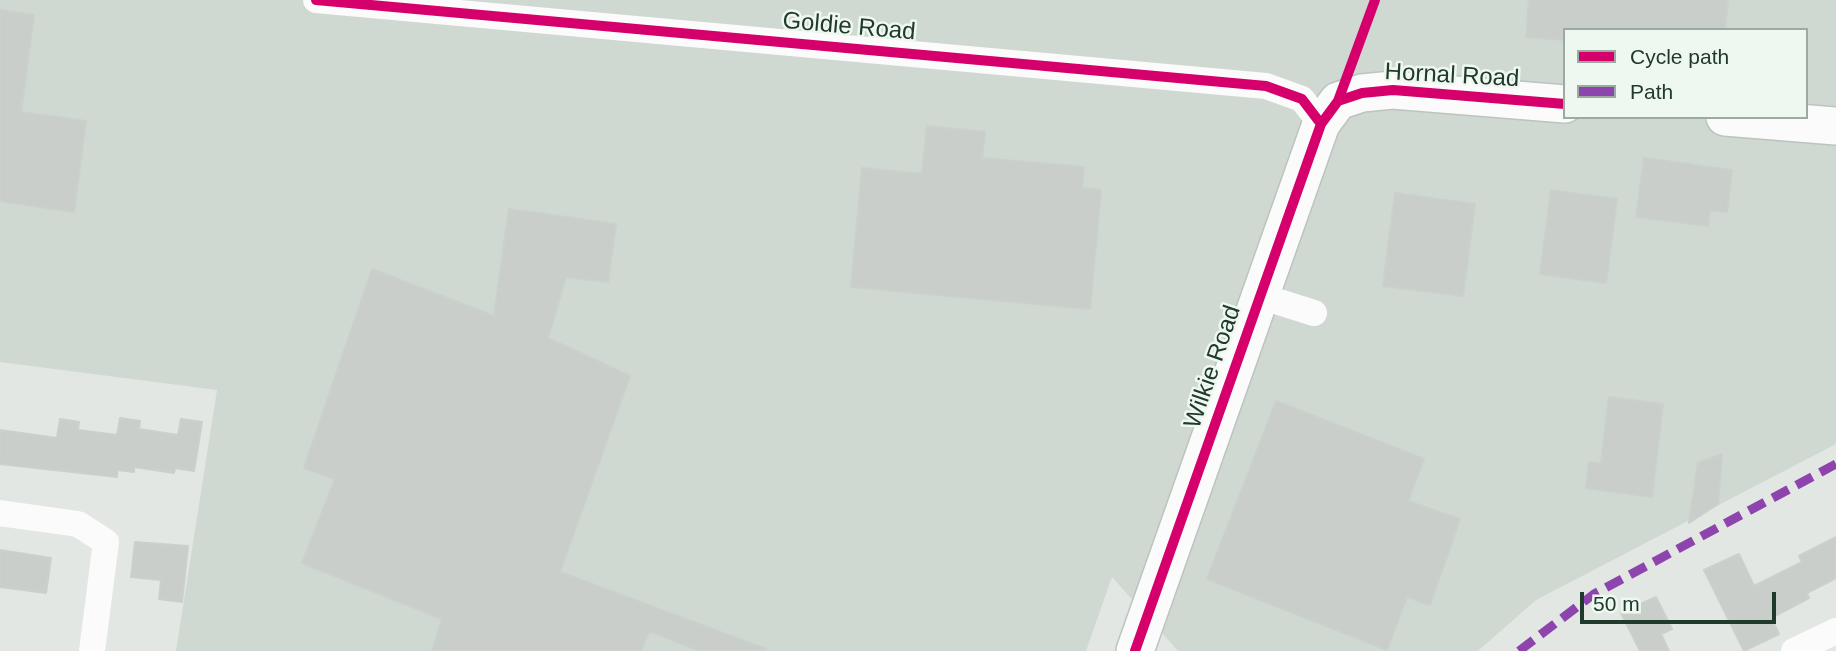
<!DOCTYPE html>
<style>
body{margin:0}
#map{position:relative;width:1836px;height:651px;overflow:hidden;background:#e2e7e3;font-family:Arial,sans-serif}
canvas{display:block}
.legend{position:absolute;left:1563px;top:28px;width:245px;height:91px;box-sizing:border-box;background:#eff7f1;border:2px solid #9caba2;margin:0;padding:9px 12px;list-style:none;font-size:21px;color:#203a2b}
.legend li{display:flex;align-items:center;gap:14px;height:35px}
.legend b{width:35px;border:2px solid #9caba2}
.scale{position:absolute;left:1580px;top:592px;width:196px;height:32px;box-sizing:border-box;border:4px solid #203a2b;border-top:0;padding-left:9px;font-size:21px;line-height:24px;white-space:nowrap;color:#203a2b;-webkit-text-stroke:5px #eff7f1;paint-order:stroke}
</style>
<div id="map">
<canvas width="1836" height="651"></canvas>
<ul class="legend">
<li><b style="height:9px;background:#d6006c"></b>Cycle path</li>
<li><b style="height:9px;background:#8e44ad"></b>Path</li>
</ul>
<div class="scale">50 m</div>
</div>
<script>
const g = document.querySelector('canvas').getContext('2d');
g.lineJoin = 'round';
function paint(path, color) { g.fillStyle = color; g.fill(path, 'evenodd'); }
function trace(path, color, width, dash) { g.strokeStyle = color; g.lineWidth = width; g.lineCap = dash ? 'butt' : 'round'; g.setLineDash(dash || []); g.stroke(path); }
function drawText(font, color, halo, rows, align = 'center') {
  g.font = font + ' Arial,sans-serif'; g.lineWidth = 5; g.setLineDash([]); g.textBaseline = 'middle'; g.strokeStyle = halo; g.fillStyle = color; for (const [text, x, y, turn = 0] of rows) {
    g.save(); g.translate(x, y); g.rotate((+turn || 0) * Math.PI / 180); g.textAlign = isNaN(turn) ? turn : align; if (halo) g.strokeText(text, 0, 0); g.fillText(text, 0, 0); g.restore();
  }
}
const built = new Path2D(`
 M 0,0 L 1836,0 L 1836,444 L 1536,600 L 1478,651 L 1178,651 L 1112,577 L 1086,651 L 176,651 L 217,390 L 0,362 ZM 1565,30 L 1806,30 L 1806,117 L 1565,117 Z`);
const building = new Path2D(`
 M 1529,0 L 1728,0 L 1725,30 L 1565,30 L 1565,40 L 1526,37 Z
 M 0,10 L 34,15 L 21,112 L 86,121 L 74,212 L 0,201 Z
 M 927,126 L 985,132 L 982,158 L 1084,167 L 1082,188 L 1101,190 L 1090,309 L 851,287 L 862,168 L 922,174 Z
 M 1644,158 L 1732,170 L 1727,212 L 1710,210 L 1708,226 L 1636,217 Z
 M 1551,190 L 1617,199 L 1606,283 L 1540,274 Z
 M 1395,193 L 1475,204 L 1463,296 L 1383,286 Z
 M 509,209 L 616,224 L 608,282 L 566,277 L 548,338 L 630,376 L 560,572 L 766,649 L 766,651 L 700,651 L 649,631 L 641,651 L 432,651 L 442,619 L 302,563 L 335,479 L 304,468 L 372,269 L 494,316 Z
 M 1609,397 L 1663,404 L 1652,497 L 1586,488 L 1589,462 L 1601,464 Z
 M 1276,401 L 1424,459 L 1408,501 L 1460,519 L 1430,605 L 1407,597 L 1387,650 L 1207,579 Z
 M 120,418 L 140,421 L 139,429 L 178,435 L 181,419 L 202,422 L 194,471 L 175,468 L 174,473 L 134,467 L 134,472 L 117,470 L 117,477 L 0,464 L 0,430 L 57,438 L 60,419 L 79,422 L 78,430 L 117,435 Z
 M 1722,454 L 1718,504 L 1689,523 L 1698,463 Z
 M 1836,537 L 1836,578 L 1807,593 L 1809,598 L 1771,618 L 1779,634 L 1744,651 L 1704,570 L 1739,554 L 1754,586 L 1802,562 L 1799,556 Z
 M 135,542 L 188,546 L 182,602 L 159,599 L 161,580 L 131,577 Z
 M 0,550 L 51,558 L 46,593 L 0,587 Z
 M 1656,597 L 1672,629 L 1661,634 L 1669,651 L 1640,651 L 1621,613 Z`);
const street = new Path2D(`
 M 316,0 L 1266,86 L 1302,99 L 1321,124
 M 1260,296 L 1314,313
 M 0,513 L 78,524 L 106,542 L 92,651
 M 1794,651 L 1836,631`);
const secondary = new Path2D(`
 M 1725,117 L 1836,126
 M 1135,651 L 1321,124 L 1338,101 L 1362,93 L 1393,90 L 1565,104`);
const quiet = new Path2D(`
 M 1519,651 L 1594,594 L 1836,464`);
const cycleway = new Path2D(`
 M 316,0 L 1266,86 L 1302,99 L 1321,124
 M 1338,101 L 1362,93 L 1393,90 L 1565,104
 M 1135,651 L 1321,124 L 1338,101 L 1375,0`);
const streetNames = [
 ["Goldie Road",849,27,5],
 ["Hornal Road",1452,76,3],
 ["Wilkie Road",1213,367,-71]
];
paint(built, '#cfd9d2');
paint(building, '#c9cecb');
trace(building, '#cad0cc', 2);
trace(secondary, '#bbc4be', 40);
trace(street, '#fbfbfb', 26);
trace(secondary, '#fbfbfb', 37);
trace(quiet, '#8e44ad', 9, [18, 9]);
trace(cycleway, '#d6006c', 10);
drawText('24px', '#203a2b', '#eff7f1', streetNames);
</script>
